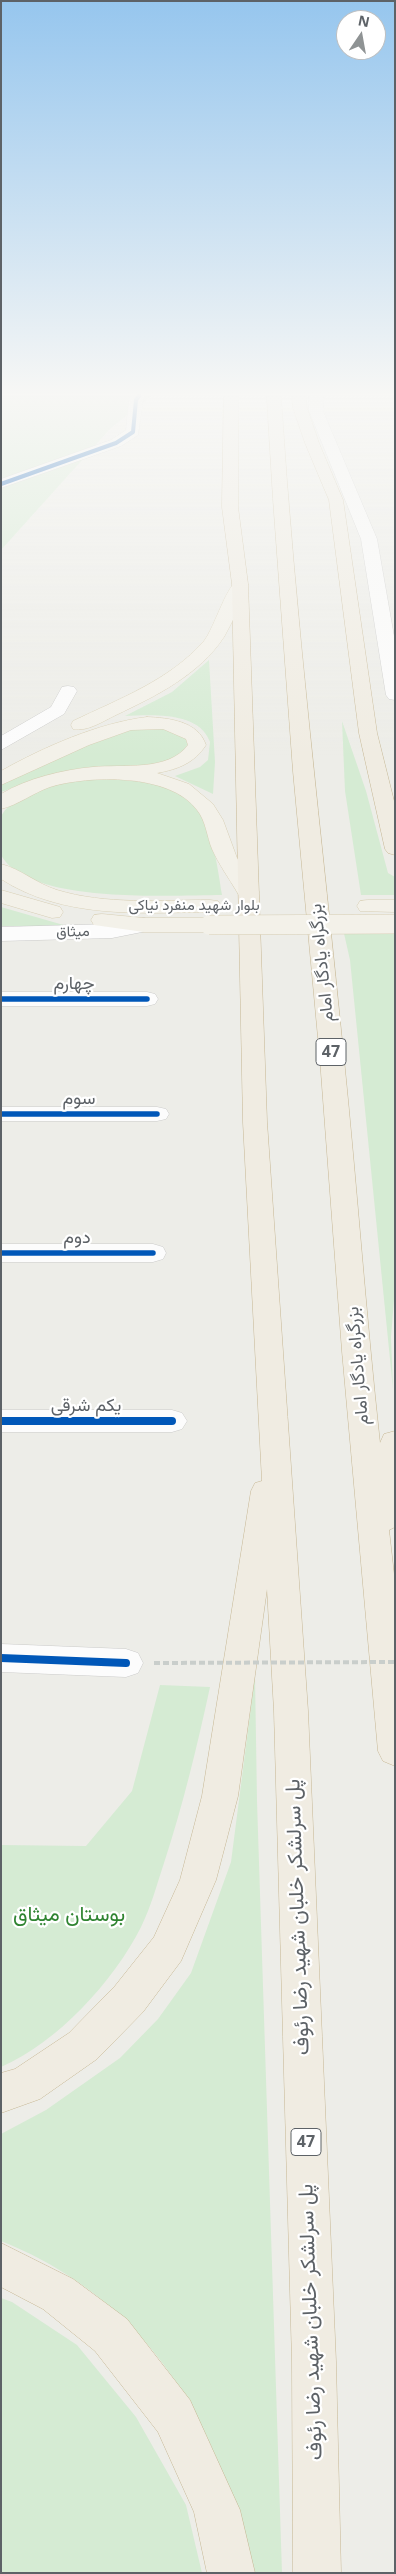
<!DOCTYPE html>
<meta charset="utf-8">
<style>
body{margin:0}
#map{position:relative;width:396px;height:2574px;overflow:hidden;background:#edede8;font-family:"Noto Sans",sans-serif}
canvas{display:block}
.frame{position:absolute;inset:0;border:2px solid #5d6267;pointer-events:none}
.north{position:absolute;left:336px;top:10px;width:50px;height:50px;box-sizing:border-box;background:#fff;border:1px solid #bec0c2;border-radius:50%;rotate:12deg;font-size:14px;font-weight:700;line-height:20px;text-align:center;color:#5d6267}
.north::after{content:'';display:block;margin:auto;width:18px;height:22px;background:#8f9394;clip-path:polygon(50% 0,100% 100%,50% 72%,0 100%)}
</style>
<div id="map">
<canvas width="396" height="2574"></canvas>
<div class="frame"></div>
<div class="north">N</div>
</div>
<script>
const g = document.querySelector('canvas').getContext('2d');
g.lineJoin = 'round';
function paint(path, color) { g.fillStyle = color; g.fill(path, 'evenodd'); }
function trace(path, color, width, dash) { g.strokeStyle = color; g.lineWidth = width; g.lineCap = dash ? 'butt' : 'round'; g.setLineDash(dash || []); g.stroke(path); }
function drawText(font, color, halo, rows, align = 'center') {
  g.font = font + ' "Noto Sans",Vazirmatn,sans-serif'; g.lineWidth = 4.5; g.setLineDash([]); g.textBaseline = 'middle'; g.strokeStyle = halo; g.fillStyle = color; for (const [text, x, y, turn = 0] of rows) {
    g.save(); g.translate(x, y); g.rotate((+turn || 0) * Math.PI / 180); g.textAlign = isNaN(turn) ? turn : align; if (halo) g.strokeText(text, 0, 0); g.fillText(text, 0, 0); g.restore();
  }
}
const green = new Path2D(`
 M 1,396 L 151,396 L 111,428 L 1,550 Z
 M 209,660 L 215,762 L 213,794 L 175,776 L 200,767 L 208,760 L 210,742 C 199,711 151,715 125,716 L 172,692 Z
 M 342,721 L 366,791 L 388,873 L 395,877 L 395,895 L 361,895 L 345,791 Z
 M 160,727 L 185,737 L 188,744 L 179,757 L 154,764 L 56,773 L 1,792 L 1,783 L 126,728 Z
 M 97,779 C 126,779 183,782 200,810 C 213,832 218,870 222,895 C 172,895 28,905 1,855 L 1,816 C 20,785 66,782 97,779 Z
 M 1,907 L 67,926 L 1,926 Z
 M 343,929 L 395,930 L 395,1287 L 391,1337 L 393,1389 L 350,960 Z
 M 255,1676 L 257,1801 L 282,2573 L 250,2573 C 242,2541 235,2508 224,2477 C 183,2367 111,2285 1,2241 L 1,2134 L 46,2110 L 120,2058 L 158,2019 L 191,1973 L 231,1862 Z
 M 160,1685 L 210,1687 C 197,1747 183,1805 164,1863 C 157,1884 151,1907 141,1927 C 114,1981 57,2043 1,2067 L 1,1845 L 86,1846 L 132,1791 Z
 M 1,2298 L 12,2302 L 77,2345 L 136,2417 L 186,2505 L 202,2573 L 1,2573 Z`);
const minor = new Path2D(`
 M 132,396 L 145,396 L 143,400 L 138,435 L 121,446 L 1,488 L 1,479 L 111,440 L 126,430 L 129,400 Z
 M 309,396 L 323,396 L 323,411 L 377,539 L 395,642 L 395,700 L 389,699 L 386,695 L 361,539 L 309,411 Z
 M 68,686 L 74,687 L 77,691 L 64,714 L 1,750 L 1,736 L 51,707 L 62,687 Z
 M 144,918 L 152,920 L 155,925 L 152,930 L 112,938 L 1,941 L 1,927 L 112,924 Z
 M 1,992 L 147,992 L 155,994 L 158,999 L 155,1004 L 147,1006 L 1,1006 Z
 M 1,1107 L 157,1107 L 166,1109 L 169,1114 L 166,1119 L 157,1121 L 1,1121 Z
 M 1,1244 L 153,1244 L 163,1247 L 166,1253 L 163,1259 L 153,1262 L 1,1262 Z
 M 1,1410 L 172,1410 L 182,1413 L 187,1421 L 182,1429 L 172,1432 L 1,1432 Z
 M 1,1644 L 126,1649 L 138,1653 L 143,1663 L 138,1673 L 126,1677 L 1,1672 Z`);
const major = new Path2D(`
 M 240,579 L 248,584 C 241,602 234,620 224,637 C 199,675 156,696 116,715 C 103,721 88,732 73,729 L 71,725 L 73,721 C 119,699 170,680 204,641 C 215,627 227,582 240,579 Z
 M 147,717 C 169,718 198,721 206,745 C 194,763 179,769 157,773 L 189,784 L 213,804 L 223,820 L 237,858 L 259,892 L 256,897 L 248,898 L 240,897 L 237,892 C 229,878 219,865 212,849 C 207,837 206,821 197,810 C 170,773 89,775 50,787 C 33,793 18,805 1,809 L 1,794 C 28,778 62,770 93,767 C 122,764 168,772 188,745 L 186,739 L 163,729 L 131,730 L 89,745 L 1,785 L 1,771 C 44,747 98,723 147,717 Z
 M 1,864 C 21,869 37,884 57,890 C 106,905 160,900 210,900 L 218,901 L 221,906 L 218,911 L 210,912 C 140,913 63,919 1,879 Z
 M 1,890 L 60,907 L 63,912 L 60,917 L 52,918 L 1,903 Z
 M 368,900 L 395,900 L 395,912 L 360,911 L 357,906 L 360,901 Z
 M 102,914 L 144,918 L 209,918 L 217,920 L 220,925 L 217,930 L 209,932 L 144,932 L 94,925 L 91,920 L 94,915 Z`);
const highway = new Path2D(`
 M 224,396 L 238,396 L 238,507 L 248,584 L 267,1122 L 308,1711 L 336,2362 L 341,2573 L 293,2573 L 292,2362 L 274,1711 L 267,1589 L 238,1796 L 216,1880 L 181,1961 L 143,2012 L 97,2059 L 40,2099 L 1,2113 L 1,2073 L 15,2069 L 69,2033 L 115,1986 L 154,1937 L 180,1880 L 202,1796 L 251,1491 L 255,1483 L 262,1481 L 243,1122 L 232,584 L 222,507 Z
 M 267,396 L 281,396 C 295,618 322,838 344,1059 C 357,1187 366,1315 380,1443 L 384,1434 L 395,1431 L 395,1527 L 389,1530 L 395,1583 L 395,1766 L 383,1761 L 378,1751 L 342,1351 L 320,1059 L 293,771 L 273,499 Z
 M 292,396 L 306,396 L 307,408 L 319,443 L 343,500 L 377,733 L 395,805 L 395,855 L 388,853 L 385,849 L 359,733 L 329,500 L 305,443 L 293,408 Z
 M 1,2243 L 73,2279 L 127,2319 L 190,2400 L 240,2510 L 255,2573 L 207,2573 L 194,2512 L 158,2432 L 95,2351 L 43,2309 L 1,2287 Z`);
const pathBridge = new Path2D(`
 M 154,1663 L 395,1662`);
const majorBridge = new Path2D(`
 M 209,925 L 395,924`);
const cyclewayFar2 = new Path2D(`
 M 1,484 L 116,443 L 133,432 L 136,400 L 139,396`);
const cyclewayFar1 = new Path2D(`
 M 1,999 L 147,999
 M 1,1114 L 157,1114
 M 1,1253 L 153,1253`);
const cycleway = new Path2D(`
 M 1,1421 L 172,1421
 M 1,1658 L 126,1663`);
const farStreetnames = [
 ["بلوار شهید منفرد نیاکی",194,906],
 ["میثاق",73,932,-1]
];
const shields = [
 [331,1052,30],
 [306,2142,30]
];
const shieldNames = [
 ["47",331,1052],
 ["47",306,2142]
];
const streetNames = [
 ["بزرگراه یادگار امام",322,963,-96],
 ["چهارم",74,984],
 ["سوم",79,1099],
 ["دوم",77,1238],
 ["بزرگراه یادگار امام",358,1366,-95],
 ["یکم شرقی",86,1406]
];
const nearParknames = [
 ["بوستان میثاق",69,1915]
];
const nearStreetnames = [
 ["پل سرلشکر خلبان شهید رضا رئوف",298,1917,-92],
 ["پل سرلشکر خلبان شهید رضا رئوف",311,2322,-92]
];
paint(green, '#d5ebd3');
trace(minor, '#cbcbca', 1);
trace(major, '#d7ceb4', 1);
trace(highway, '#c6b794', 1);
paint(minor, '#fcfcfc');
paint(major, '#f3f1e9');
paint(highway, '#f0ece2');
trace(majorBridge, '#d7ceb4', 20, []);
trace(pathBridge, '#c9cecb', 4, [6, 3]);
trace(majorBridge, '#f3f1e9', 19);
trace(cyclewayFar2, '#0057b8', 4);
trace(cyclewayFar1, '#0057b8', 5.5);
trace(cycleway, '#0057b8', 8);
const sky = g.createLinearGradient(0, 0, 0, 757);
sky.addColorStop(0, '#96c6ee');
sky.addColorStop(0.52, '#f7f7f5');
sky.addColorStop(1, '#f7f7f500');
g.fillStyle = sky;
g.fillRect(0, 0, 396, 757);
drawText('15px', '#5d6267', '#fff', farStreetnames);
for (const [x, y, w] of shields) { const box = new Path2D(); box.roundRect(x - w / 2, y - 13.5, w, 27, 4); g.fillStyle = '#fff'; g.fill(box); trace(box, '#5d6267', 1); }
drawText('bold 16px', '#5d6267', null, shieldNames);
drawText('18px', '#5d6267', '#fff', streetNames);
drawText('21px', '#2f8431', '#fff', nearParknames);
drawText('21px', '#5d6267', '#fff', nearStreetnames);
</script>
